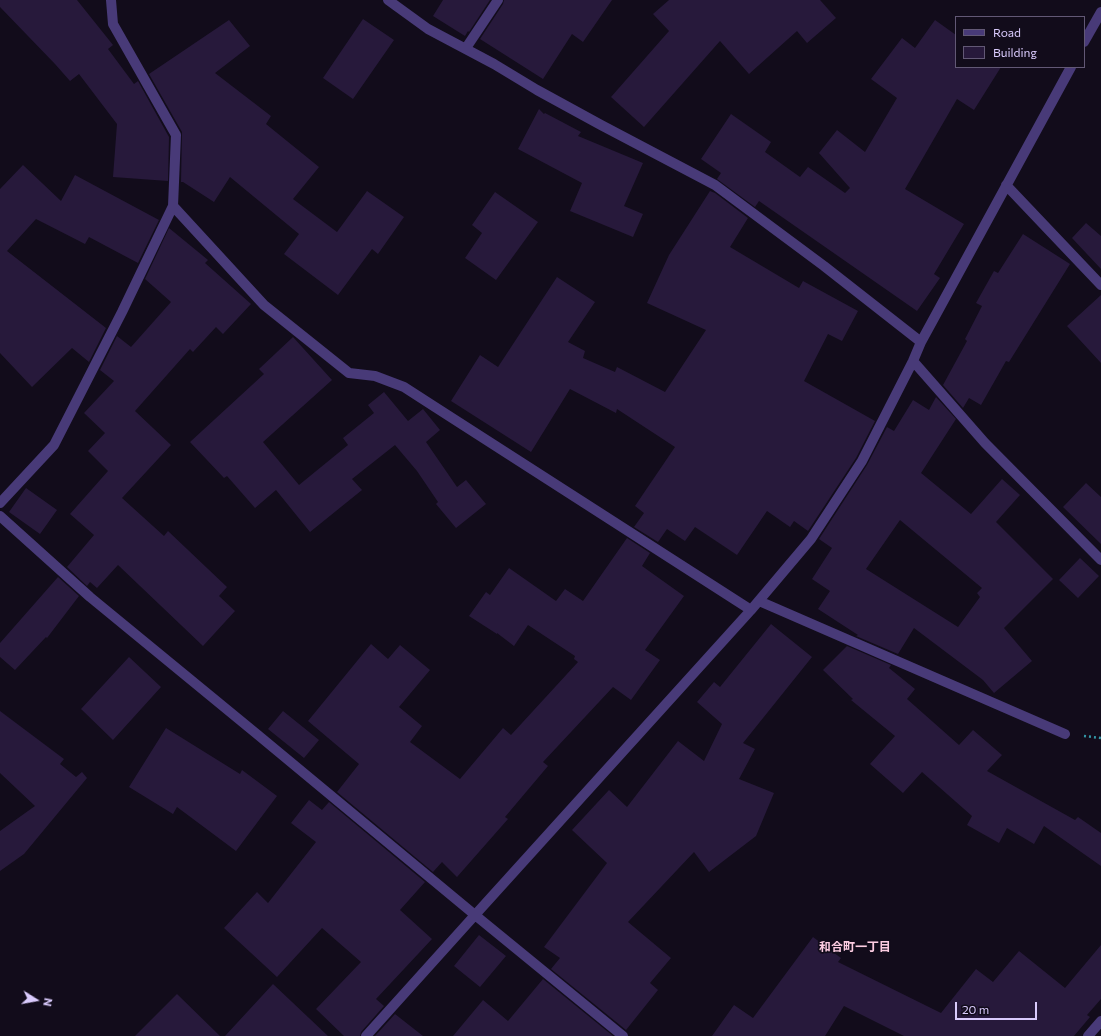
<!DOCTYPE html>
<meta charset="utf-8">
<style>
body{margin:0}
#map{position:relative;width:1101px;height:1036px;overflow:hidden;background:#120c1b;font-family:Commissioner,sans-serif}
canvas{display:block}
.legend{position:absolute;left:955px;top:16px;width:130px;height:52px;box-sizing:border-box;background:#120c1b;border:1px solid #625875;margin:0;padding:5px 7px;list-style:none;font-size:12px;color:#d9cafc}
.legend li{display:flex;align-items:center;gap:8px;height:20px}
.legend b{width:20px;border:1px solid #625875}
.north{position:absolute;left:16px;top:980px;width:40px;height:40px;-webkit-text-stroke:3px #120c1b;paint-order:stroke;rotate:101deg;font-size:11px;font-weight:700;line-height:16px;text-align:center;color:#d9cafc}
.north::after{content:'';display:block;margin:auto;width:14px;height:18px;background:#d9cafc;clip-path:polygon(50% 0,100% 100%,50% 72%,0 100%)}
.scale{position:absolute;left:955px;top:1002px;width:82px;height:18px;box-sizing:border-box;border:2px solid #d9cafc;border-top:0;padding-left:5px;font-size:12px;line-height:14px;white-space:nowrap;color:#d9cafc;-webkit-text-stroke:3px #120c1b;paint-order:stroke}
</style>
<div id="map">
<canvas width="1101" height="1036"></canvas>
<ul class="legend">
<li><b style="height:5px;background:#483a78"></b>Road</li>
<li><b style="height:11px;background:#27193b"></b>Building</li>
</ul>
<div class="north">N</div>
<div class="scale">20 m</div>
</div>
<script>
const g = document.querySelector('canvas').getContext('2d');
g.lineJoin = 'round';
function paint(path, color) { g.fillStyle = color; g.fill(path, 'evenodd'); }
function trace(path, color, width, dash) { g.strokeStyle = color; g.lineWidth = width; g.lineCap = dash ? 'butt' : 'round'; g.setLineDash(dash || []); g.stroke(path); }
function drawText(font, color, halo, rows, align = 'center') {
  g.font = font + ' Commissioner,"Noto Sans JP",sans-serif'; g.lineWidth = 3.5; g.setLineDash([]); g.textBaseline = 'middle'; g.strokeStyle = halo; g.fillStyle = color; for (const [text, x, y, turn = 0] of rows) {
    g.save(); g.translate(x, y); g.rotate((+turn || 0) * Math.PI / 180); g.textAlign = isNaN(turn) ? turn : align; if (halo) g.strokeText(text, 0, 0); g.fillText(text, 0, 0); g.restore();
  }
}
const building = new Path2D(`
 M 0,0 L 77,0 L 113,45 L 108,49 L 134,84 L 138,81 L 169,137 L 168,181 L 113,177 L 117,124 L 79,74 L 70,81 L 55,64 L 0,7 Z
 M 443,0 L 490,0 L 469,32 L 468,31 L 465,36 L 433,16 Z
 M 504,0 L 612,0 L 583,42 L 572,34 L 543,79 L 480,39 L 503,4 Z
 M 669,0 L 820,0 L 836,18 L 807,43 L 797,31 L 749,74 L 720,41 L 644,127 L 611,97 L 669,31 L 653,14 Z
 M 363,19 L 394,40 L 353,99 L 323,78 Z
 M 229,20 L 250,46 L 215,73 L 271,116 L 266,124 L 319,167 L 293,199 L 337,232 L 367,191 L 404,217 L 378,254 L 372,249 L 338,295 L 284,254 L 299,234 L 230,177 L 214,202 L 183,182 L 181,182 L 182,132 L 149,74 Z
 M 935,20 L 956,35 L 956,67 L 1001,67 L 974,110 L 957,99 L 905,189 L 964,224 L 934,274 L 940,278 L 917,311 L 759,201 L 755,207 L 717,179 L 721,173 L 701,159 L 731,114 L 771,142 L 765,152 L 800,177 L 808,167 L 845,193 L 850,188 L 819,153 L 837,130 L 865,152 L 897,98 L 871,79 L 902,38 L 915,48 Z
 M 539,109 L 544,114 L 545,113 L 581,132 L 578,136 L 643,163 L 624,206 L 643,214 L 633,237 L 570,211 L 582,183 L 518,149 Z
 M 23,165 L 61,201 L 75,175 L 159,220 L 138,263 L 89,237 L 85,244 L 36,219 L 7,251 L 106,328 L 89,362 L 72,348 L 32,387 L 0,353 L 0,189 Z
 M 710,191 L 715,193 L 748,218 L 730,247 L 799,288 L 803,281 L 858,311 L 842,341 L 828,334 L 804,381 L 875,421 L 856,458 L 808,531 L 794,521 L 790,527 L 767,511 L 737,555 L 695,527 L 685,541 L 667,529 L 658,542 L 634,527 L 644,513 L 635,506 L 675,447 L 617,409 L 616,413 L 570,389 L 531,452 L 451,401 L 480,355 L 498,367 L 557,277 L 595,302 L 568,342 L 585,351 L 583,358 L 615,372 L 617,367 L 665,392 L 706,330 L 647,303 L 669,255 Z
 M 495,192 L 538,222 L 496,280 L 465,258 L 482,233 L 472,225 Z
 M 1086,223 L 1101,236 L 1101,269 L 1072,238 Z
 M 169,228 L 208,260 L 205,263 L 251,304 L 223,334 L 216,327 L 193,352 L 190,349 L 135,411 L 171,445 L 122,498 L 164,536 L 168,531 L 227,587 L 219,596 L 235,611 L 203,646 L 118,565 L 97,588 L 90,582 L 87,586 L 67,567 L 94,535 L 70,514 L 108,471 L 88,451 L 105,433 L 84,413 L 114,381 L 100,370 L 117,336 L 131,347 L 171,302 L 145,279 Z
 M 1023,234 L 1070,264 L 1009,362 L 1006,361 L 981,405 L 969,398 L 963,408 L 943,385 L 967,341 L 965,339 L 982,306 L 976,303 L 994,271 L 998,273 Z
 M 1101,295 L 1101,363 L 1067,326 Z
 M 293,337 L 332,380 L 263,442 L 299,485 L 348,445 L 343,438 L 374,413 L 368,405 L 384,392 L 408,421 L 423,409 L 440,430 L 426,442 L 457,487 L 466,480 L 486,504 L 456,528 L 436,504 L 438,502 L 417,471 L 395,445 L 352,479 L 362,490 L 310,532 L 276,490 L 255,508 L 227,476 L 224,478 L 190,442 L 264,374 L 259,369 Z
 M 936,397 L 956,419 L 921,473 L 971,514 L 1002,479 L 1020,495 L 996,522 L 1053,579 L 1004,628 L 1032,661 L 994,693 L 983,680 L 914,628 L 898,654 L 856,636 L 858,635 L 818,609 L 830,591 L 812,579 L 832,548 L 819,539 L 867,465 L 887,427 L 894,431 L 913,400 L 929,410 ZM 900,520 L 982,588 L 977,593 L 980,597 L 958,627 L 866,569 Z
 M 1086,483 L 1101,497 L 1101,544 L 1063,507 Z
 M 26,488 L 57,510 L 40,534 L 9,512 Z
 M 627,538 L 650,553 L 642,566 L 684,596 L 645,650 L 660,660 L 631,700 L 613,687 L 543,762 L 548,766 L 505,817 L 508,819 L 457,877 L 442,862 L 433,872 L 337,792 L 359,764 L 308,721 L 371,644 L 388,659 L 400,645 L 430,670 L 399,707 L 422,726 L 410,742 L 460,779 L 503,728 L 511,735 L 578,662 L 574,659 L 575,656 L 528,625 L 514,646 L 497,633 L 497,634 L 469,616 L 486,592 L 490,595 L 509,568 L 556,601 L 565,589 L 583,601 Z
 M 1080,558 L 1099,576 L 1078,598 L 1059,580 Z
 M 58,577 L 79,596 L 47,638 L 46,637 L 15,670 L 0,657 L 0,643 Z
 M 771,624 L 812,657 L 743,743 L 755,749 L 739,779 L 774,793 L 756,836 L 709,872 L 694,852 L 628,922 L 671,958 L 650,983 L 658,990 L 626,1030 L 551,969 L 560,958 L 544,947 L 607,863 L 572,830 L 609,790 L 627,807 L 678,741 L 704,761 L 722,724 L 697,702 L 714,682 L 720,687 Z
 M 847,646 L 891,665 L 889,668 L 915,689 L 907,699 L 959,745 L 973,730 L 1002,755 L 987,771 L 1075,820 L 1078,817 L 1101,833 L 1101,866 L 1044,826 L 1034,844 L 1007,828 L 999,843 L 967,825 L 972,816 L 922,772 L 903,793 L 870,764 L 895,736 L 851,700 L 853,699 L 823,670 Z
 M 129,657 L 161,687 L 113,740 L 81,709 Z
 M 0,711 L 64,759 L 60,764 L 76,777 L 82,772 L 87,778 L 24,854 L 0,871 L 0,831 L 35,806 L 0,773 Z
 M 283,711 L 319,740 L 304,758 L 268,729 Z
 M 166,728 L 240,774 L 242,770 L 277,796 L 236,851 L 177,807 L 173,814 L 129,787 Z
 M 309,800 L 322,810 L 329,802 L 425,882 L 400,910 L 432,939 L 376,999 L 384,1006 L 361,1032 L 360,1036 L 344,1036 L 316,1009 L 361,962 L 322,928 L 277,977 L 224,928 L 257,892 L 268,903 L 316,842 L 291,823 Z
 M 479,935 L 506,956 L 480,987 L 454,966 Z
 M 813,937 L 841,958 L 838,962 L 941,1013 L 976,969 L 993,982 L 1019,951 L 1065,988 L 1101,945 L 1101,999 L 1087,1015 L 1090,1017 L 1074,1036 L 904,1036 L 844,1006 L 825,1036 L 712,1036 L 734,1005 L 753,1018 Z
 M 543,979 L 613,1036 L 453,1036 L 483,1000 L 508,1021 Z
 M 273,984 L 328,1036 L 225,1036 Z
 M 177,994 L 220,1036 L 135,1036 Z
 M 395,1014 L 423,1036 L 375,1036 Z`);
const path = new Path2D(`
 M 1084,736 L 1101,738`);
const minor = new Path2D(`
 M 388,0 L 428,29 L 494,64 L 537,90 L 601,125 L 715,185 L 824,266 L 921,342
 M 1084,42 L 1101,12
 M 466,48 L 498,0
 M 1006,185 L 1101,285
 M 173,206 L 264,305 L 349,373 L 375,376 L 404,387 L 435,407 L 751,610
 M 913,361 L 985,443 L 1101,560
 M 0,503 L 54,445 L 122,312 L 173,206 L 176,135 L 113,24 L 111,0
 M 0,516 L 90,597 L 258,735 L 475,915 L 623,1036
 M 759,601 L 1065,734
 M 366,1036 L 475,915 L 751,610 L 811,539 L 862,461 L 913,361 L 921,342 L 1071,67
 M 1088,1036 L 1101,1021`);
const neighbourhoodNames = [
 ["和合町一丁目",855,947]
];
paint(building, '#27193b');
trace(path, '#3397a6', 2.5, [2, 3]);
trace(minor, '#483a78', 10);
drawText('bold 12px', '#fccce1', '#120c1b', neighbourhoodNames);
</script>
